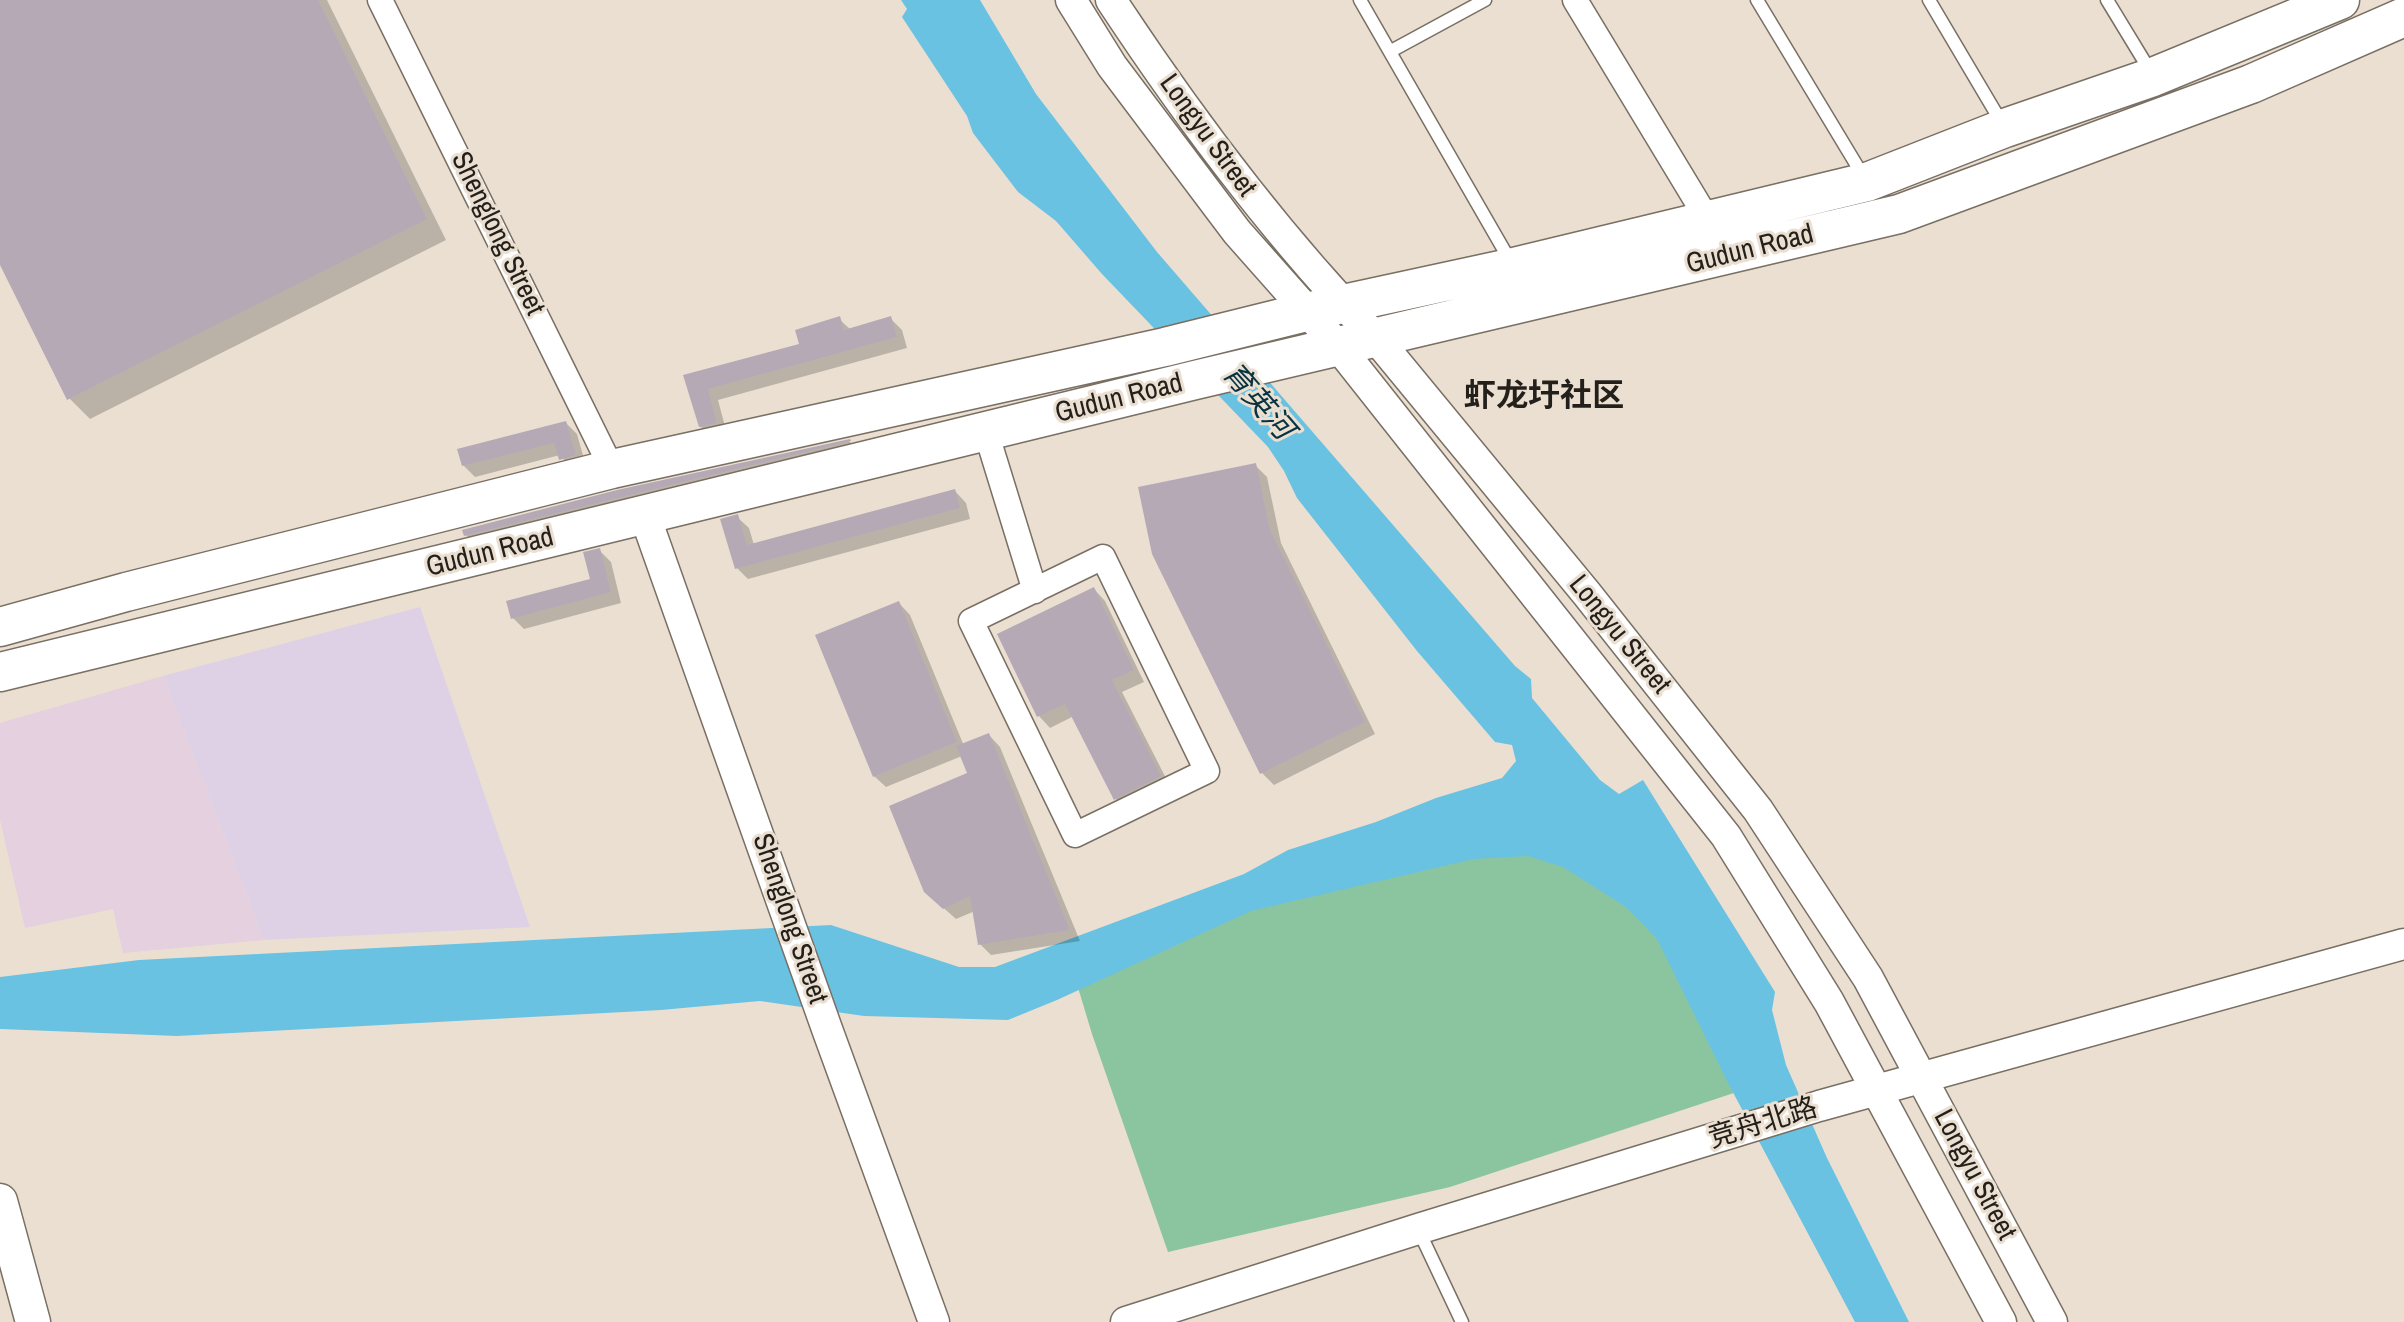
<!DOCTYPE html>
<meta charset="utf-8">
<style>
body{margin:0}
canvas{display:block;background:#eadfd1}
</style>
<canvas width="2404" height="1322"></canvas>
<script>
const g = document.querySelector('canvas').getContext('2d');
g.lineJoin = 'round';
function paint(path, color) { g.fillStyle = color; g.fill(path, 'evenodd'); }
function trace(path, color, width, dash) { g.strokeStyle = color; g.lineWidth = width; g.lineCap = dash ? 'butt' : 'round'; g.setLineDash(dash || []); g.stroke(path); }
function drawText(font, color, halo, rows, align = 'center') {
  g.font = font + ' "Archivo Narrow","Noto Sans SC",sans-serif'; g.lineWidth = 6; g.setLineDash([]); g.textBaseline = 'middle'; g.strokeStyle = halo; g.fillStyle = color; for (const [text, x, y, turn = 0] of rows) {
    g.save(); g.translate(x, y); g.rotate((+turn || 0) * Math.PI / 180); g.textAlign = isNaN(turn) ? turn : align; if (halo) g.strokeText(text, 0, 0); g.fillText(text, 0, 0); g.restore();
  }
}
const industrial = new Path2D(`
 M 163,676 L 264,940 L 123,953 L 113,909 L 25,928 L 0,820 L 0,723 Z`);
const medical = new Path2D(`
 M 420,607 L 530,927 L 264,940 L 163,676 Z`);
const green = new Path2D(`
 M 1585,798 L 1764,1083 L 1450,1187 L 1168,1252 L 1092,1034 L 1070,961 Z`);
const water = new Path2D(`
 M 901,0 L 980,0 L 1036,94 L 1157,252 L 1515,666 L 1531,679 L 1532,698 L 1600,780 L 1619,794 L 1643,780 L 1775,992 L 1772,1010 L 1786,1065 L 1827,1158 L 1909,1322 L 1855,1322 L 1728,1083 L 1657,939 L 1626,907 L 1563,867 L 1528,856 L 1474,859 L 1251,911 L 1057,1000 L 1008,1020 L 864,1016 L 760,1001 L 661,1010 L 177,1036 L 0,1029 L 0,977 L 139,960 L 831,925 L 959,967 L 995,967 L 1244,874 L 1288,850 L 1376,822 L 1436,798 L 1502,778 L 1516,761 L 1512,745 L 1495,742 L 1417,651 L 1297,498 L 1284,471 L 1268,447 L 1102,274 L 1056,221 L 1018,192 L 973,133 L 967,116 L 902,17 L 907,9 Z`);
const shadow = new Path2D(`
 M 0,0 L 327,0 L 446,240 L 90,419 L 69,398 L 0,261 Z
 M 839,319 L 851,330 L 891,319 L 902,330 L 907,348 L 718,400 L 727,434 L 712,438 L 700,426 L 686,377 L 802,345 Z
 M 566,423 L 577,434 L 586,466 L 572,470 L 560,455 L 475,477 L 463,465 Z
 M 849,441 L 861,453 L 477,546 L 466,535 Z
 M 1255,465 L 1267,477 L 1281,543 L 1375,734 L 1274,785 L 1262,773 L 1154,553 Z
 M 955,491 L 966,503 L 970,519 L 748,579 L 737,568 L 737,517 L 749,528 L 754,545 Z
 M 599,550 L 611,562 L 621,603 L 524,629 L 513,618 L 592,580 Z
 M 1094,589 L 1105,601 L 1144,682 L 1122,692 L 1171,788 L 1127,810 L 1115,798 L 1074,716 L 1050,728 L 1039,716 Z
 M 899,603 L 910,615 L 964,746 L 989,735 L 1000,747 L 1080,941 L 991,955 L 980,944 L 975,911 L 956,919 L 938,903 L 970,774 L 962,756 L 886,787 L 874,776 Z`);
const building = new Path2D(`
 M 0,0 L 318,0 L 427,219 L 67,400 L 0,265 Z
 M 840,316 L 844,330 L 891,316 L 897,337 L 708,389 L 717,423 L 699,427 L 683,375 L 799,344 L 795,330 Z
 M 566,421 L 576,455 L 559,460 L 554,443 L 462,466 L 457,449 Z
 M 850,439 L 851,441 L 464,536 L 462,530 L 617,490 Z
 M 1256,463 L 1270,530 L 1365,722 L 1260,774 L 1152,554 L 1138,487 Z
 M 955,489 L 960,508 L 735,569 L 720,519 L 738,514 L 747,545 Z
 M 600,548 L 611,592 L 511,619 L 506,601 L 590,579 L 583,552 Z
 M 1094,587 L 1134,670 L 1112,680 L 1161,776 L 1114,800 L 1065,704 L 1037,717 L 997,634 Z
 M 899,601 L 957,742 L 873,777 L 815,635 Z
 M 989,733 L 1070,930 L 978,945 L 970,896 L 943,909 L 924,892 L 889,806 L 967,773 L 956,746 Z`);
const service = new Path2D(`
 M 1360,0 L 1512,264
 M 1757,0 L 1865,179
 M 1929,0 L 2003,125
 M 2107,0 L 2152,74
 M 1391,51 L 1485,0
 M 1418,1229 L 1462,1322`);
const minor = new Path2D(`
 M 380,0 L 612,469
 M 1575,0 L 1708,220
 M 986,432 L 1035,591
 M 1103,557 L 1207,771 L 1075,835 L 971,621 Z`);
const tertiary = new Path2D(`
 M 1071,0 L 1112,66 L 1237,232 L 1338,346 L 1726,836 L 1829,1002 L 2001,1322
 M 1111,0 C 1190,120 1276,235 1376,338 L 1587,594 L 1758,810 L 1868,978 L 2052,1322
 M 645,516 L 827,1029 L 934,1322
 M 1126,1322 L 1418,1229 L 1819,1106 L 2404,944`);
const secondary = new Path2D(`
 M 0,1201 L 33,1322`);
const primary = new Path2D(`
 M 0,627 L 126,592 L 612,469 L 1165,347 L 1306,312 L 1514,267 L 1867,182 L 2005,128 L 2153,77 L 2340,0
 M 0,672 L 1195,380 L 1899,214 L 2251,84 L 2404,17`);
const streetNames = [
 ["Longyu Street",1207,136,54],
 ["Shenglong Street",497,234,64],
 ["Gudun Road",1750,250,-14],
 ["Gudun Road",1119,399,-14],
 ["Gudun Road",490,553,-14],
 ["Longyu Street",1619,635,51],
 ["Shenglong Street",789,919,71],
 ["竞舟北路",1763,1124,-17],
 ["Longyu Street",1974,1175,62]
];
const waterNames = [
 ["育英河",1257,402,49]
];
const quarterNames = [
 ["虾龙圩社区",1544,397]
];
paint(industrial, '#e4d0df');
paint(medical, '#dfd1e5');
paint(green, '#8bc59f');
paint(water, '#6ac2e2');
paint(shadow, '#0003');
paint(building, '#b6a9b6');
trace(service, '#796f63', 15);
trace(minor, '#796f63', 27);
trace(tertiary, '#796f63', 33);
trace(secondary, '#796f63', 37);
trace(primary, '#796f63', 41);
trace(service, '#fff', 12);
trace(minor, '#fff', 24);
trace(tertiary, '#fff', 30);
trace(secondary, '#fff', 34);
trace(primary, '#fff', 38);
drawText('28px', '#231f1a', '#eadfd1', streetNames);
drawText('italic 30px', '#07323f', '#eadfd1', waterNames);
drawText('bold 32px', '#231f1a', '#eadfd1', quarterNames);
</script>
